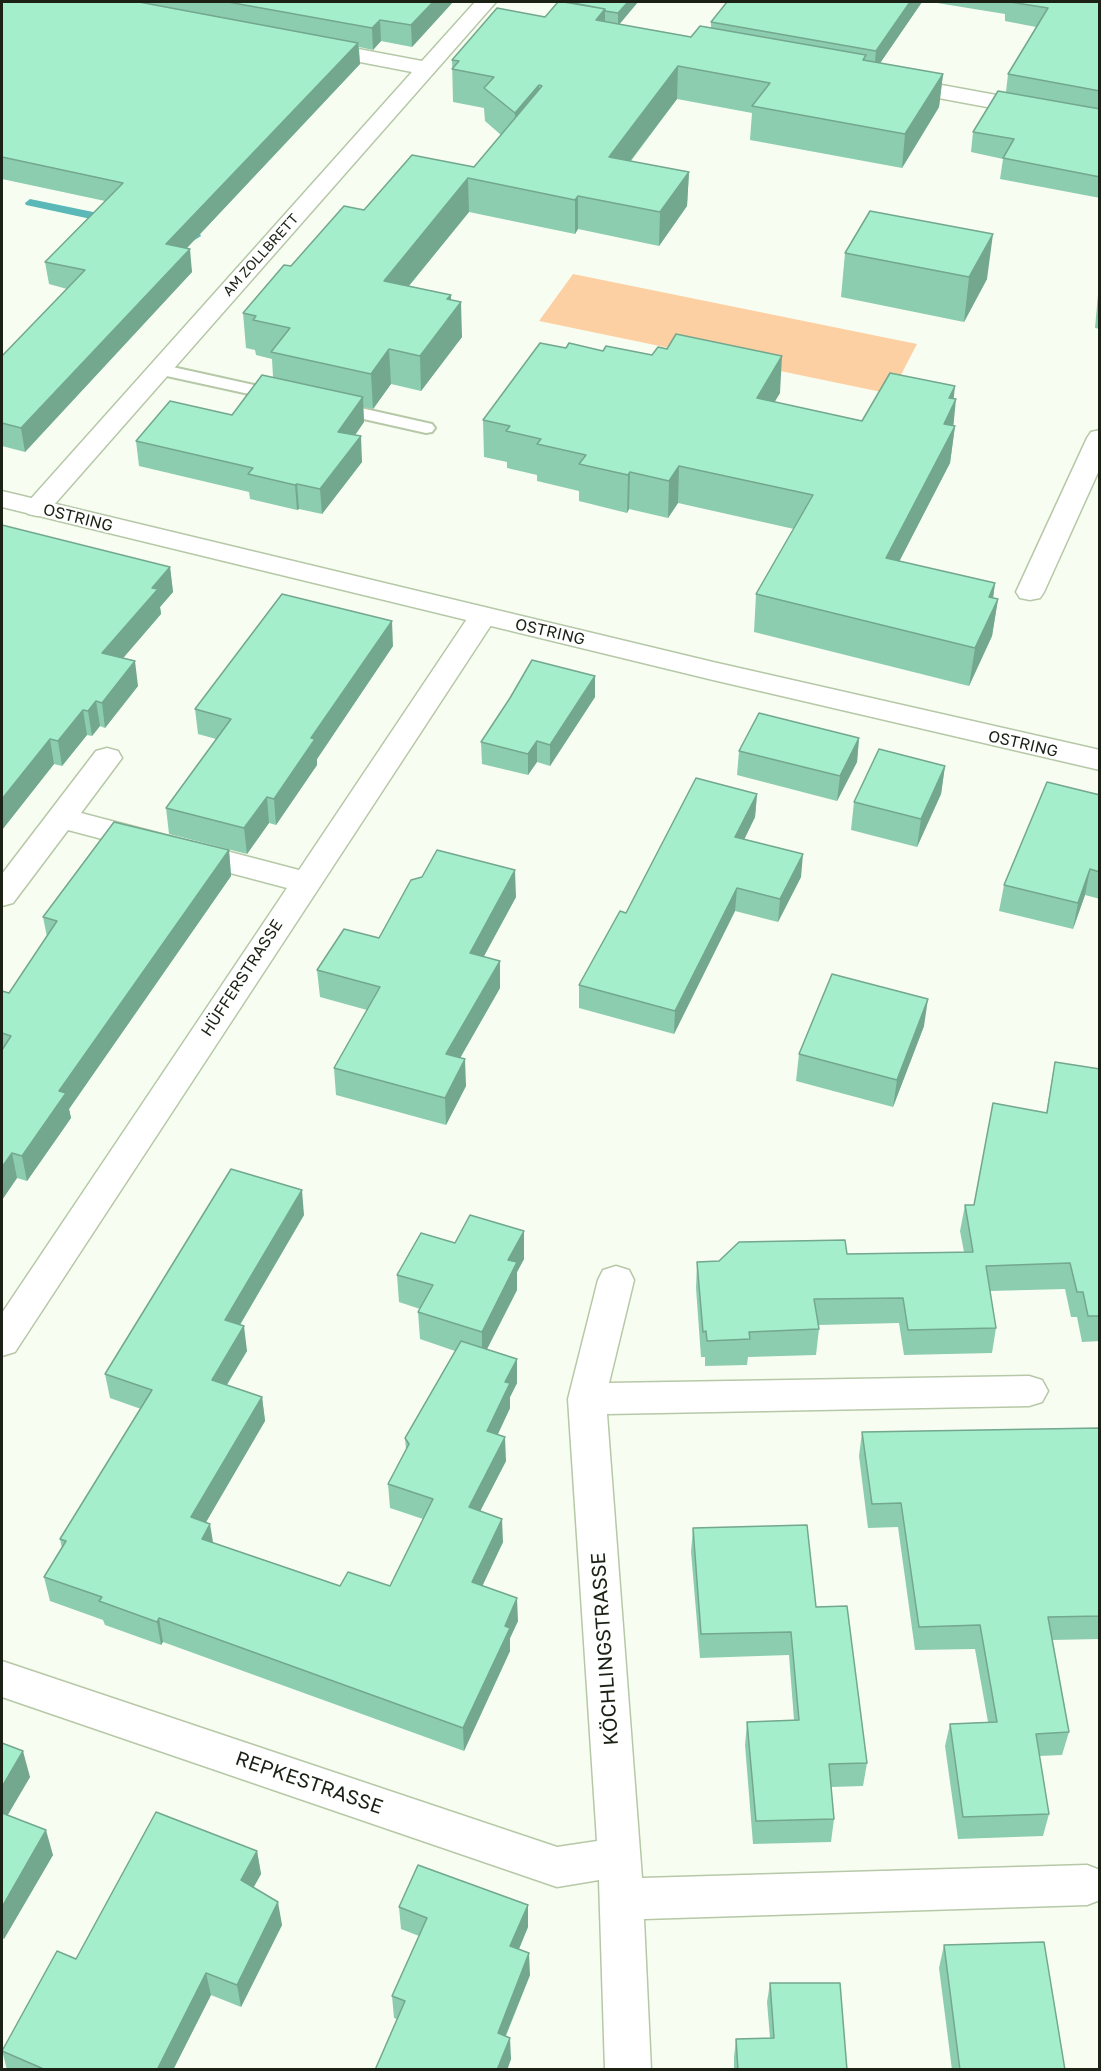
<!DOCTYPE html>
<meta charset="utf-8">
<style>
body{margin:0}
#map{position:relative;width:1101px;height:2071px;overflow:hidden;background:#f7fef1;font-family:"Golos Text",sans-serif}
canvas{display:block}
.frame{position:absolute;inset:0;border:3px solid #1b2215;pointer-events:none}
</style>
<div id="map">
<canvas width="1101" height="2071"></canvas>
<div class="frame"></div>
</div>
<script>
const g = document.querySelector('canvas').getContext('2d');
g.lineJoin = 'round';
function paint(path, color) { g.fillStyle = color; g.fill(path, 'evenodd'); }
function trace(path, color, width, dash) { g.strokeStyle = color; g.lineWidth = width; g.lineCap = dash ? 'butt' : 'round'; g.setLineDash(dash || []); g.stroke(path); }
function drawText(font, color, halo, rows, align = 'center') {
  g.font = font + ' "Golos Text",sans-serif'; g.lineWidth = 4.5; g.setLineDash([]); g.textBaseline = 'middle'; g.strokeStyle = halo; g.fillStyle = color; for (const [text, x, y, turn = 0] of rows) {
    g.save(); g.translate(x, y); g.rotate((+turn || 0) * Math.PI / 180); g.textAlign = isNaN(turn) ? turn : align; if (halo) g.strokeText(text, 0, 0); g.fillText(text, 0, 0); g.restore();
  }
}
const green = new Path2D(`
 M 573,274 L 917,344 L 891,394 L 539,321 Z`);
const water = new Path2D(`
 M 30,199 L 200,234 L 201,236 L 193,241 L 26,205 L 25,203 Z`);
const lane = new Path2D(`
 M 159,364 L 281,391 L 287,392 L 290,396 L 287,400 L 281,401 L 153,373 L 150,369 L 153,365 Z
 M 334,402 L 432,424 L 435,428 L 432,432 L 426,433 L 328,411 L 325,407 L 328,403 Z`);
const street = new Path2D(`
 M 475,2 L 496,2 L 46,514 L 37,516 L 28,514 L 24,508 L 28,502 L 412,72 L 308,52 L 305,47 L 308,42 L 316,41 L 422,61 Z
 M 898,77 L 1100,114 L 1100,128 L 890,89 L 887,84 L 890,79 Z
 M 1100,430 L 1100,468 L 1044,592 L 1040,598 L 1030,600 L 1020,598 L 1016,592 L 1087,438 L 1091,432 Z
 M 483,607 L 493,610 L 497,616 L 15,1352 L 2,1356 L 2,1313 L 287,888 L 68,830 L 13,903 L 2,906 L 2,874 L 96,751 L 107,748 L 118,751 L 122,758 L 81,813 L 299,870 L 473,610 Z
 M 616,1266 L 629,1270 L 634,1280 L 609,1383 L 1029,1376 L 1042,1380 L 1048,1391 L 1042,1402 L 1029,1406 L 607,1414 L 642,1878 L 1087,1865 L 1100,1870 L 1100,1900 L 1087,1905 L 644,1919 L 651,2070 L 605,2070 L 599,1880 L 557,1887 L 2,1697 L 2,1661 L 557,1847 L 597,1841 L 568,1399 L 598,1280 L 603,1270 Z`);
const secondary = new Path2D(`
 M 2,491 L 713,662 L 1100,750 L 1100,770 L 713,680 L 2,507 Z`);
const wall = new Path2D(`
 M 2,2 L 453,2 L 412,47 L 381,41 L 373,50 L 359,47 L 360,64 L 186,249 L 192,272 L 25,452 L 2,446 L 2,356 L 67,289 L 49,284 L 45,262 L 105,201 L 2,179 Z
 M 574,2 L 638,2 L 619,24 L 691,37 L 711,27 L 711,22 L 922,2 L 880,63 L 943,74 L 939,107 L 902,168 L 750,140 L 752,113 L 677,99 L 631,161 L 689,172 L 687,206 L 659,246 L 578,229 L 575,234 L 469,212 L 409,286 L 451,295 L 451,300 L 462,337 L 421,391 L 391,384 L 373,409 L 363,407 L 364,422 L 355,435 L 362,462 L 322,514 L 299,509 L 297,510 L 250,499 L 249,492 L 139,466 L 136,441 L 232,415 L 273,377 L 272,359 L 256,355 L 255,350 L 246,348 L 243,313 L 291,266 L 364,210 L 474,167 L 501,135 L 485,121 L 484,108 L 453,102 L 452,60 L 545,17 Z
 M 931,2 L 1100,2 L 1100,198 L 1000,179 L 1003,159 L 971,152 L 973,132 L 1006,92 L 1008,74 L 1036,27 L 1005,21 L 1005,14 Z
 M 845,253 L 987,279 L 964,322 L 841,297 Z
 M 1100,272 L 1100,329 L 1095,328 Z
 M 780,393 L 774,402 L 862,421 L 954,399 L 953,426 L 955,426 L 950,463 L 899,561 L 995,583 L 993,598 L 998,599 L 992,636 L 969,686 L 754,632 L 756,594 L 794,529 L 678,503 L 668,518 L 629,509 L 627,513 L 579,501 L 579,491 L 537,481 L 537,475 L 507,468 L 507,462 L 484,457 L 483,420 Z
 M 2,525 L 170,567 L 173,592 L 160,607 L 161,614 L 123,658 L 138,686 L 105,728 L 100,726 L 92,736 L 87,735 L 62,766 L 54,764 L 2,830 Z
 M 393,646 L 317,759 L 317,765 L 276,825 L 269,823 L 247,854 L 169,834 L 166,808 L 216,739 L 198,734 L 195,709 Z
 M 595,697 L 550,766 L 537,762 L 528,775 L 482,764 L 481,742 Z
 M 859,738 L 857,762 L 837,801 L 737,775 L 739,751 Z
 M 945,766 L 941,794 L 917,847 L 851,830 L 854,802 Z
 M 757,794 L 755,817 L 744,839 L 801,877 L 778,922 L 735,911 L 674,1034 L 579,1008 L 579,985 L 626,913 Z
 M 1100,795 L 1100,899 L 1085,895 L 1073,929 L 999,911 L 1004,885 Z
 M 229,850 L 231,876 L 69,1109 L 71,1118 L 27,1181 L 17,1178 L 2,1200 L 2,991 L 9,993 L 47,937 L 43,917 Z
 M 516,897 L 484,956 L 500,988 L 460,1058 L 466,1086 L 446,1125 L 336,1095 L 334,1068 L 367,1010 L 320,997 L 317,970 L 379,938 Z
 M 924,1026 L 893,1107 L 796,1081 L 799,1054 Z
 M 1055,1062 L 1100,1069 L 1100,1341 L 1082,1342 L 1077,1317 L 1071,1317 L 1065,1289 L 990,1291 L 996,1328 L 992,1353 L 904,1355 L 899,1323 L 818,1325 L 819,1329 L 816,1355 L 748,1357 L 747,1365 L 705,1366 L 705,1357 L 701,1357 L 696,1288 L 697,1262 L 847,1254 L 964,1252 L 960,1231 L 965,1205 L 974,1205 L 1046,1113 Z
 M 304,1215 L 240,1325 L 247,1351 L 227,1385 L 262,1397 L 265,1421 L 206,1522 L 213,1543 L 340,1586 L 390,1586 L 423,1519 L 390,1508 L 388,1484 L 406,1450 L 405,1438 L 455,1351 L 420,1339 L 418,1312 L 420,1309 L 399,1302 L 397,1275 L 455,1243 L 524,1231 L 524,1259 L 517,1272 L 517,1290 L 487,1349 L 517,1383 L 510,1397 L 510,1408 L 498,1434 L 506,1461 L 480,1511 L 503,1542 L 482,1586 L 518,1621 L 510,1638 L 510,1651 L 464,1751 L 163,1642 L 161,1645 L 105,1625 L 103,1620 L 50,1601 L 44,1577 L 62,1548 L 60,1539 L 141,1409 L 110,1398 L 105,1374 Z
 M 1100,1428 L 1100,1639 L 1052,1640 L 1069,1732 L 1062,1755 L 1039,1756 L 1049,1814 L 1043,1836 L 958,1839 L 945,1746 L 950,1724 L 988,1722 L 975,1649 L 915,1650 L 898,1527 L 868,1528 L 859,1456 L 862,1432 Z
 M 693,1528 L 816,1607 L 867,1763 L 863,1786 L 831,1787 L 834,1819 L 831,1842 L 753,1844 L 745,1745 L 747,1722 L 794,1720 L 789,1655 L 700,1658 L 691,1552 Z
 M 2,1743 L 30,1777 L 7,1815 L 53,1855 L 4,1939 L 2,1938 Z
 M 257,1851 L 261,1874 L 253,1888 L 282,1925 L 241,2007 L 211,1995 L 173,2070 L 7,2070 L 2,2050 L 76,1959 Z
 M 528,1905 L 528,1927 L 519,1949 L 530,1975 L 506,2036 L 511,2059 L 507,2070 L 375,2070 L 397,2019 L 394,2018 L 392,1996 L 419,1936 L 401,1929 L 399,1907 Z
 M 944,1945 L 1065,2070 L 952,2070 L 939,1968 Z
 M 770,1983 L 847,2070 L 734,2070 L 734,2057 L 736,2039 L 770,2038 L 767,2002 Z`);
const shadedWall = new Path2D(`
 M 433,2 L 453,2 L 412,47 L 411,25 Z
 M 628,2 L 638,2 L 618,26 L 618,13 Z
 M 910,2 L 922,2 L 874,72 L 876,51 Z
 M 605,9 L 605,41 L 596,20 Z
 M 380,20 L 381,41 L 373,50 L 372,28 Z
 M 358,43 L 360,64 L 169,267 L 166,244 Z
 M 678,66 L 677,99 L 608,190 L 609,157 Z
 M 943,74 L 939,107 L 902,168 L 905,134 Z
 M 539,85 L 539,118 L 515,147 L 515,113 Z
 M 689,172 L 687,206 L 659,246 L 660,212 Z
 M 468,178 L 469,212 L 385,315 L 384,281 Z
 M 578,196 L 578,229 L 575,234 L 575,200 Z
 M 993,234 L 987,279 L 964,322 L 969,277 Z
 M 190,249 L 192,272 L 25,452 L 21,428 Z
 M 451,295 L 451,315 L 461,302 L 462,337 L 421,391 L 420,356 L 447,299 Z
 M 389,349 L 391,384 L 373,409 L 371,374 Z
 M 782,356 L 780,393 L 755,435 L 757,398 Z
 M 955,386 L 953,406 L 956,399 L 953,430 L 955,426 L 950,463 L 882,595 L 886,558 L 944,424 L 949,398 Z
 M 363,397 L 364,422 L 340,457 L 338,432 Z
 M 361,436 L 362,462 L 322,514 L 320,489 Z
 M 679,466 L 678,503 L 668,518 L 669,481 Z
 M 630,472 L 629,509 L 627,513 L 628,475 Z
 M 297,484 L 299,509 L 297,510 L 295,485 Z
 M 170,567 L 173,592 L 160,607 L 161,614 L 106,678 L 102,653 L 152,588 Z
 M 995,583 L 991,613 L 998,599 L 992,636 L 969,686 L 975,648 L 989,597 Z
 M 392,621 L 393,646 L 317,759 L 317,765 L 276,825 L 274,799 L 311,738 Z
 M 135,661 L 138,686 L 105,728 L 102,703 Z
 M 595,676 L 595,697 L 550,766 L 550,745 Z
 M 96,701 L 100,726 L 92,736 L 88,711 Z
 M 83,710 L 87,735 L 62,766 L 58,741 Z
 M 859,738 L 857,762 L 837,801 L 840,776 Z
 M 50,739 L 54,764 L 2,830 L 2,799 Z
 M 537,741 L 537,762 L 528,775 L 528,754 Z
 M 945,766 L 941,794 L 917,847 L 921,819 Z
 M 757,794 L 755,817 L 734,861 L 735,837 Z
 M 267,797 L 269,823 L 247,854 L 244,828 Z
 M 229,850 L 231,876 L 69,1109 L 71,1118 L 27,1181 L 22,1156 L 59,1091 Z
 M 803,854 L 801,877 L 778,922 L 780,899 Z
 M 1090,869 L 1085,895 L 1073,929 L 1078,903 Z
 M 515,870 L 516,897 L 471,980 L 470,953 Z
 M 737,888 L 735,911 L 674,1034 L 675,1011 Z
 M 500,961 L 500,988 L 447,1081 L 446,1054 Z
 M 928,999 L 924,1026 L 893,1107 L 897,1080 Z
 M 465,1059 L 466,1086 L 446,1125 L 445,1098 Z
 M 12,1153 L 17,1178 L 2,1200 L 2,1167 Z
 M 302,1190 L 304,1215 L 228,1345 L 225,1320 Z
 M 524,1231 L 524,1259 L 517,1272 L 517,1290 L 482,1359 L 482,1332 L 508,1260 Z
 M 244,1326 L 247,1351 L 215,1404 L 212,1380 Z
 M 517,1359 L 517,1383 L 510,1397 L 510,1408 L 488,1455 L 487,1431 L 505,1382 Z
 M 262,1397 L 265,1421 L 195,1541 L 191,1517 Z
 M 505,1437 L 506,1461 L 470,1531 L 469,1507 Z
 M 502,1519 L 503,1542 L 473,1606 L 472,1582 Z
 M 210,1524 L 214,1548 L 202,1539 Z
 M 517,1598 L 518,1621 L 510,1638 L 510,1651 L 464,1751 L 463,1728 L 505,1626 Z
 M 159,1618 L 163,1642 L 161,1645 L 157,1622 Z
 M 23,1751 L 30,1777 L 2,1825 L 2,1787 Z
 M 46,1830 L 53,1855 L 4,1939 L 2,1930 L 2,1907 Z
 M 257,1851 L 261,1874 L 245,1903 L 241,1880 Z
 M 278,1902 L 282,1925 L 241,2007 L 237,1985 Z
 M 528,1905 L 528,1927 L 511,1968 L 510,1946 Z
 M 529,1953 L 530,1975 L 498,2054 L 498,2033 Z
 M 206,1973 L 211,1995 L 173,2070 L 157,2070 Z
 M 510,2038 L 511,2059 L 507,2070 L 497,2070 Z`);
const building = new Path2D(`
 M 2,2 L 139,2 L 358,43 L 166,244 L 190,249 L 21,428 L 2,423 L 2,356 L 85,270 L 45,262 L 123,183 L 2,157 Z
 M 228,2 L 433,2 L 411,25 L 380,20 L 372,28 Z
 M 558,2 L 564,2 L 605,9 L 596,20 L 691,37 L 700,26 L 866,55 L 863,60 L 943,74 L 905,134 L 752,106 L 770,83 L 678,66 L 609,157 L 689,172 L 660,212 L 578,196 L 575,200 L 468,178 L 384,281 L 451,295 L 447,299 L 461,302 L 420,356 L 389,349 L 371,374 L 271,352 L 290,328 L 253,320 L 256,316 L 243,313 L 284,265 L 291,266 L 344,206 L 364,210 L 412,155 L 474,167 L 542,86 L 539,85 L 515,113 L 484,88 L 494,77 L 452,69 L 459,61 L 452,60 L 497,8 L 545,17 Z
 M 574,2 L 628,2 L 618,13 L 605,11 L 605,9 L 573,3 Z
 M 727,2 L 910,2 L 876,51 L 711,22 Z
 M 1010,2 L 1100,2 L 1100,91 L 1008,74 L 1048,8 Z
 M 998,91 L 1100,109 L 1100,177 L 1003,158 L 1014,139 L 973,132 Z
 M 870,211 L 993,234 L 969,277 L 845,253 Z
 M 676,334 L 782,356 L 757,398 L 862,421 L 890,373 L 955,386 L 949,398 L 956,399 L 944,424 L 955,426 L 886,558 L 995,583 L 989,597 L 998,599 L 975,648 L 756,594 L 813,495 L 679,466 L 669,481 L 630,472 L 628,475 L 579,464 L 586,455 L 537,444 L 541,439 L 506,431 L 510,426 L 483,420 L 540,343 L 566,348 L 569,343 L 603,351 L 606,346 L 652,355 L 658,347 L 667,349 Z
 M 262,375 L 363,397 L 338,432 L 361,436 L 320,489 L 297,484 L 295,485 L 248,474 L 253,468 L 136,441 L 170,401 L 232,415 Z
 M 2,525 L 170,567 L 152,588 L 158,589 L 102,653 L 135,661 L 102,703 L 96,701 L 88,711 L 83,710 L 58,741 L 50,739 L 2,799 Z
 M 282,594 L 392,621 L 311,738 L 315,739 L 274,799 L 267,797 L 244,828 L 166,808 L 231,719 L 195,709 Z
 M 532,660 L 595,676 L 550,745 L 537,741 L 528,754 L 481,742 L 510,698 Z
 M 759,713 L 859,738 L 840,776 L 739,751 Z
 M 879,749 L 945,766 L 921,819 L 854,802 Z
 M 696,778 L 757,794 L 735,837 L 803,854 L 780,899 L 737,888 L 675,1011 L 579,985 L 620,911 L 626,913 Z
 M 1047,782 L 1100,795 L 1100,872 L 1090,869 L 1078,903 L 1004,885 Z
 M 114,822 L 229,850 L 59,1091 L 66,1093 L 22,1156 L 12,1153 L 2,1167 L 2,1050 L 11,1036 L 2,1033 L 2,991 L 9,993 L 57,921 L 43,917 Z
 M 437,850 L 515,870 L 470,953 L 500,961 L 446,1054 L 465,1059 L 445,1098 L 334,1068 L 380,987 L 317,970 L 344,929 L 379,938 L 411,880 L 422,877 Z
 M 832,974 L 928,999 L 897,1080 L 799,1054 Z
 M 1055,1062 L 1100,1069 L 1100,1316 L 1088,1316 L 1083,1292 L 1077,1292 L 1070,1263 L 986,1266 L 996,1328 L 908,1330 L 903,1298 L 814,1299 L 819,1329 L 749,1332 L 750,1339 L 707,1341 L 706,1331 L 703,1332 L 697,1262 L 719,1261 L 739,1242 L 845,1240 L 847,1254 L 973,1252 L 965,1205 L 974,1205 L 993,1103 L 1047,1113 Z
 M 231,1169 L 302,1190 L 225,1320 L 244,1326 L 212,1380 L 262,1397 L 191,1517 L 210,1524 L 202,1539 L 340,1586 L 348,1572 L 390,1586 L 433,1499 L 388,1484 L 409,1444 L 405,1438 L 461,1341 L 517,1359 L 505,1382 L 510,1383 L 487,1431 L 505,1437 L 469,1507 L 502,1519 L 472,1582 L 517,1598 L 505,1626 L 510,1628 L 463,1728 L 159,1618 L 157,1622 L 99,1601 L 102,1597 L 44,1577 L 66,1541 L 60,1539 L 152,1390 L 105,1374 Z
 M 470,1215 L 524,1231 L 508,1260 L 517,1262 L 482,1332 L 418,1312 L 433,1285 L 397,1275 L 421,1233 L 455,1243 Z
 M 1100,1428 L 1100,1616 L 1048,1617 L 1069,1732 L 1036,1734 L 1049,1814 L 963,1817 L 950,1724 L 997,1722 L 980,1625 L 919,1627 L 901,1503 L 872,1504 L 862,1432 Z
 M 807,1525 L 816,1607 L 847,1606 L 867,1763 L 829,1764 L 834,1819 L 756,1821 L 747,1722 L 799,1720 L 791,1632 L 701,1634 L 693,1528 Z
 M 2,1743 L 23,1751 L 2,1787 Z
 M 156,1812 L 257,1851 L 241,1880 L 278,1902 L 237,1985 L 206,1973 L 157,2070 L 46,2070 L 2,2051 L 57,1951 L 76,1959 Z
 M 2,1813 L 46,1830 L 2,1907 Z
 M 418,1865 L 528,1905 L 510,1946 L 529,1953 L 498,2033 L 510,2038 L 497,2070 L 375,2070 L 405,2001 L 392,1996 L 427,1918 L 399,1907 Z
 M 1044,1942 L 1065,2070 L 960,2070 L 944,1945 Z
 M 770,1983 L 840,1983 L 847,2070 L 738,2070 L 736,2039 L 774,2038 Z`);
const farStreetnames = [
 ["AM ZOLLBRETT",261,255,-48]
];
const streetNames = [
 ["OSTRING",78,518,14],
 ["OSTRING",550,632,13],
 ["OSTRING",1023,744,13],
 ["HÜFFERSTRASSE",242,978,-57]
];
const nearStreetnames = [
 ["KÖCHLINGSTRASSE",605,1649,-94],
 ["REPKESTRASSE",309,1783,19]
];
paint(green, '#fdd0a4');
paint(water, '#5ab8b8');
trace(lane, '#b6c8a7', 4);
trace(street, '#b6c8a7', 3);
trace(secondary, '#b6c8a7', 3);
paint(lane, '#fff');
paint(street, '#fff');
paint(secondary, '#fff');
paint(wall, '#8dcdaf');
paint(shadedWall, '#73a78e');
paint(building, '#a4eecb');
trace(building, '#73a78e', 1.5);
drawText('14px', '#1b2215', '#fff', farStreetnames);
drawText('16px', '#1b2215', '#fff', streetNames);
drawText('20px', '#1b2215', '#fff', nearStreetnames);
</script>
